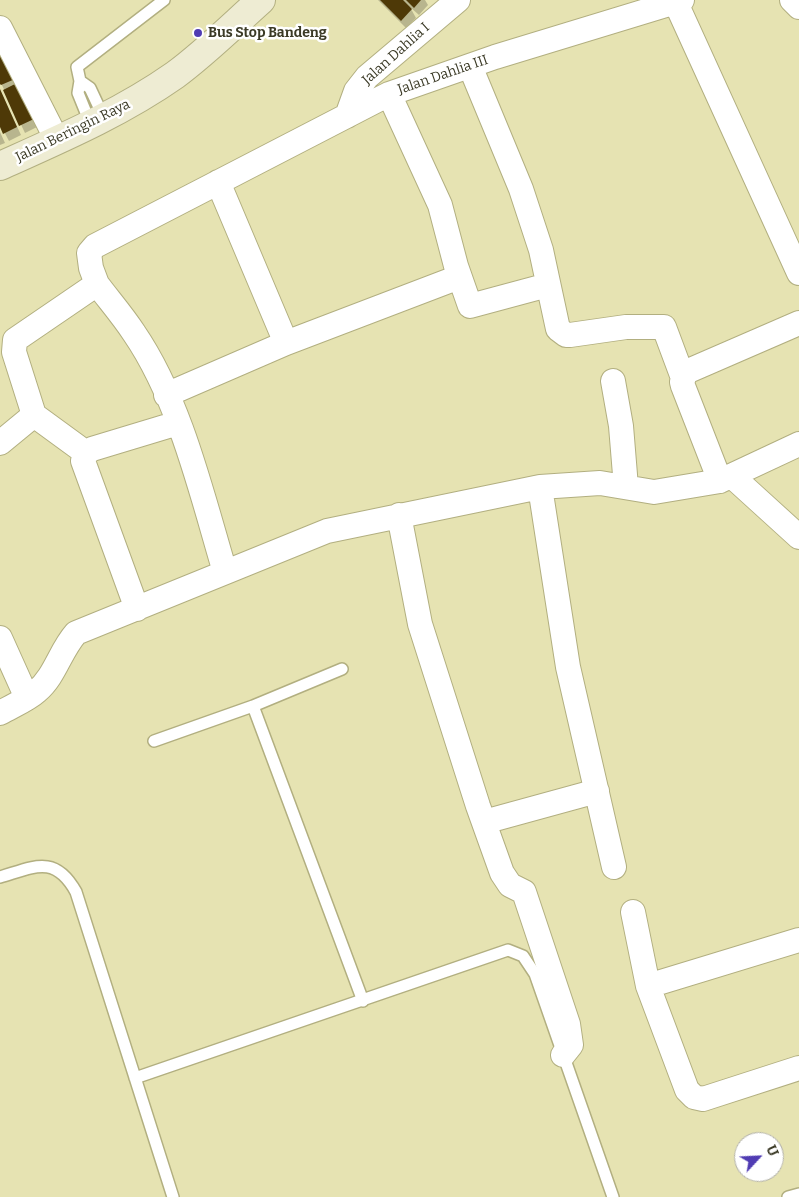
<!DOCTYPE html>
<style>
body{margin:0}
#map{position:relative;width:799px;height:1197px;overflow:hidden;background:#e6e3b2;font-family:Bitter,serif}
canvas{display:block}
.north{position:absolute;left:734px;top:1132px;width:50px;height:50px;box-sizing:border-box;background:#fff;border:1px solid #b1b0a8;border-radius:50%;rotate:65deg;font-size:14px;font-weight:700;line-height:20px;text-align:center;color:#3b3a26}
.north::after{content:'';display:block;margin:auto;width:18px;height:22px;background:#503cb3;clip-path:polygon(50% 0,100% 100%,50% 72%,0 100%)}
</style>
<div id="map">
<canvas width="799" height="1197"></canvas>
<div class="north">U</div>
</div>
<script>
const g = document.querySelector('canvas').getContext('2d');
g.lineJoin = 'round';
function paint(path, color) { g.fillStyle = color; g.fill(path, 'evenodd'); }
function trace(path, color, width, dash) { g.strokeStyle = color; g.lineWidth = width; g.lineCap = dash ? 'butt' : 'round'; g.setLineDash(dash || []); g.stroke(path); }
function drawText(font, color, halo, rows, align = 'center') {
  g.font = font + ' Bitter,serif'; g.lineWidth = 5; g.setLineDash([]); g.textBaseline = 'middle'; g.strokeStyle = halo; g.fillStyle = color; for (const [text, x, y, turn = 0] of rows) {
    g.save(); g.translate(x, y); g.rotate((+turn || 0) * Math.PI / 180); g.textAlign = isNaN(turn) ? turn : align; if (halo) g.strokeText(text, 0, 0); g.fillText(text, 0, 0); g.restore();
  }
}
const shadow = new Path2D(`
 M 378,0 L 425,0 L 428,5 L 419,15 L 410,7 L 416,18 L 406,28 Z
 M 0,48 L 37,127 L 25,133 L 0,81 Z
 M 0,90 L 21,135 L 9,141 L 0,124 Z
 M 0,132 L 5,143 L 0,145 Z`);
const building = new Path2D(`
 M 380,0 L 403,0 L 412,9 L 401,21 Z
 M 406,0 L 421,0 L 414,8 Z
 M 0,46 L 15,79 L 1,85 L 0,84 Z
 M 17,83 L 34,119 L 19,126 L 3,90 Z
 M 0,89 L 17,127 L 3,134 L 0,127 Z`);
const lane = new Path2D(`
 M 80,81 L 90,88 L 104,118
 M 91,125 L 78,93 L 80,81 L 77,67 L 164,0
 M 253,706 L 363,1001
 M 154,741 L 253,706 L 342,669
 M 0,877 C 34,867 55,854 76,892 L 173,1197
 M 135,1078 L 508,950 L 523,956 L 535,974 L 613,1197
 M 788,1197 L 799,1194`);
const street = new Path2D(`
 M 792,0 L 799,7
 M 676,3 L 799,273
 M 0,28 L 57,140
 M 470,66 L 521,189 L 541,250 L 558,329 L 566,335 L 570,335 L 626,327 L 664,327 L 683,378
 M 389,94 L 440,205 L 456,266 L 470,306 L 548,285
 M 347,116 L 356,91 L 367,77 L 458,0
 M 218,182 L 286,343
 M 97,284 L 91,268 L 89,253 L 95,246 L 389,94 L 495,57 L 682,0
 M 613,381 L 621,426 L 626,487
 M 166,395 L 286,343 L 459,277
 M 0,443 L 34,415
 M 86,453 L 34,415 L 14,352 L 15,340 L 97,284 C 109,300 123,316 134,333 C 180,400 202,495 225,572
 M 733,477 L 799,537
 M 720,481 L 683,386 L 682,382 L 686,372 L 799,323
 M 540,487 L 568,667 L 614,867
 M 399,515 L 420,624 L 478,806 L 502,873 L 510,885 L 524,892 L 568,1024 L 571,1045 L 563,1055
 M 137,609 L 83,461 L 86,453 L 92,449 L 178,423
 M 0,638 L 27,698
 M 0,713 C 12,706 27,700 37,691 C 55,676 60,651 76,633 L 327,531 L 540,487 L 600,483 L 654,492 L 720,481 L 799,444
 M 484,822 L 597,791
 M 633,912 L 648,986 L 687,1090 L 694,1097 L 703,1099 L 799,1068
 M 648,986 L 799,940`);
const secondary = new Path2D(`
 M 0,166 C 60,139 121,113 175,75 C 205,53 233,25 261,0`);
const markers = [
 [198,33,5,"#503cb3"]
];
const poiNames = [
 ["Bus Stop Bandeng",208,33]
];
const streetNames = [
 ["Jalan Dahlia I",396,54,-42],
 ["Jalan Dahlia III",443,75,-19],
 ["Jalan Beringin Raya",73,131,-26]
];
paint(shadow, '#0003');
paint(building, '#4e3907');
trace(lane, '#b2af80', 14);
trace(street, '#b2af80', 26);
trace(secondary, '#b2af80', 30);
trace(lane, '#fff', 11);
trace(street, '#fff', 24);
trace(secondary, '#eeecd3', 28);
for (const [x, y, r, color] of markers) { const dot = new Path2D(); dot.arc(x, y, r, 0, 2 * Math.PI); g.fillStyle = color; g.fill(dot); trace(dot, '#fff', 2); }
drawText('bold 14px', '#3b3a26', '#fff', poiNames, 'left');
drawText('14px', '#3b3a26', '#fff', streetNames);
</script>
